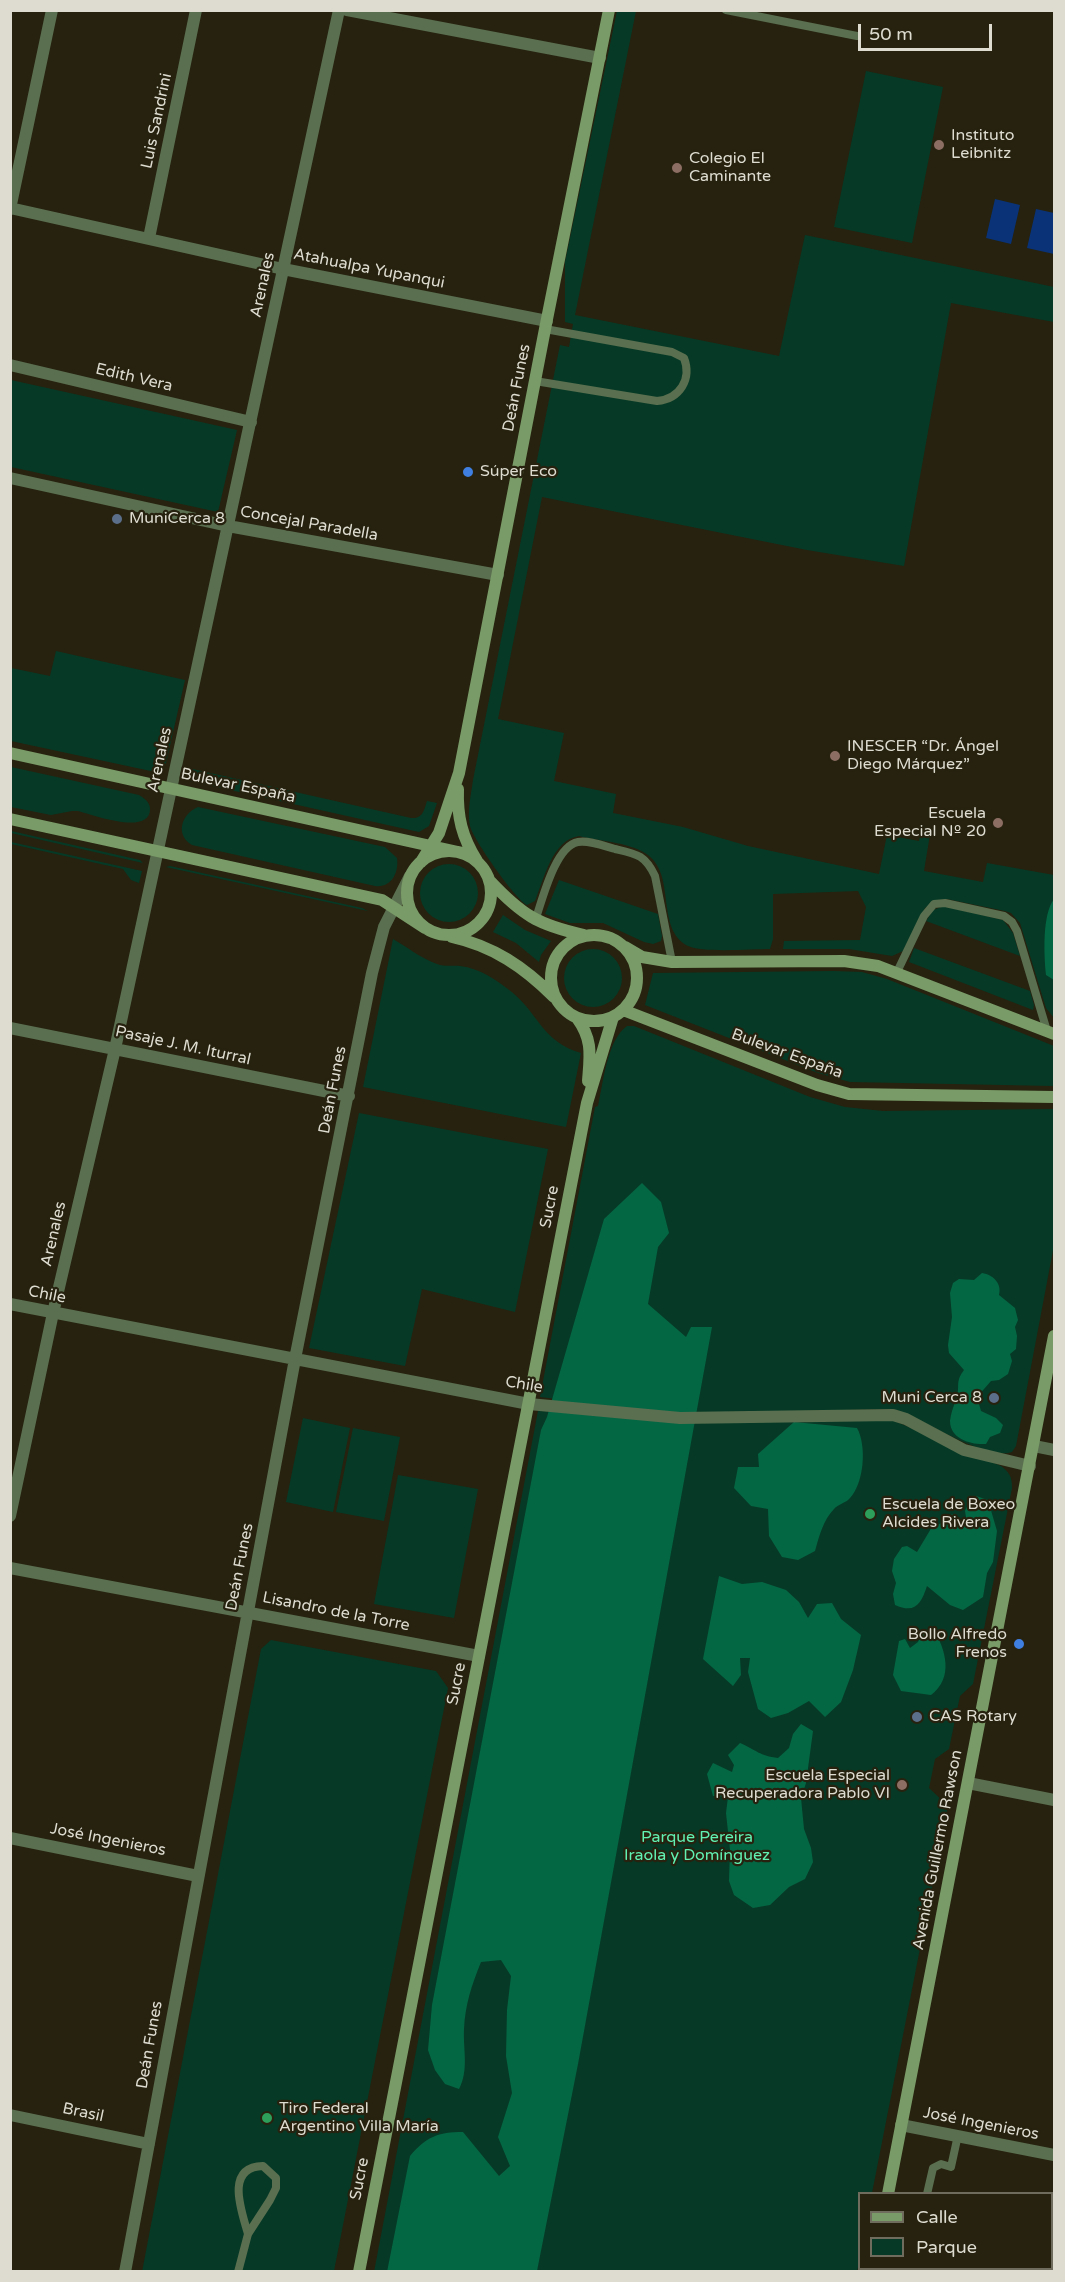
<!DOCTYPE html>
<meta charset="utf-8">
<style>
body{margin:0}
#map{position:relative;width:1065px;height:2282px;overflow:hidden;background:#26220f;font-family:"Varela Round",sans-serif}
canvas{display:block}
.frame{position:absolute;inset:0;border:12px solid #dedcd1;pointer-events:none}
.legend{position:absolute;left:858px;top:2192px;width:195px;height:78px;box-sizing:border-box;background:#26220f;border:2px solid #706c5d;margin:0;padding:8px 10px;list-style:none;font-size:18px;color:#dedcd1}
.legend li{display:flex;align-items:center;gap:12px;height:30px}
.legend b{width:30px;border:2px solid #706c5d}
.scale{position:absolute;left:858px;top:24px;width:134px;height:27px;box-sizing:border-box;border:3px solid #dedcd1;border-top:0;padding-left:8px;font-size:18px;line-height:21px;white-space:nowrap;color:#dedcd1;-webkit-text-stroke:4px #26220f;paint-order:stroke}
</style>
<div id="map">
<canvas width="1065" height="2282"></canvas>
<div class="frame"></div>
<ul class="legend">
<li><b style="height:8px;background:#799b67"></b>Calle</li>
<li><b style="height:16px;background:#063a26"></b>Parque</li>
</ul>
<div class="scale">50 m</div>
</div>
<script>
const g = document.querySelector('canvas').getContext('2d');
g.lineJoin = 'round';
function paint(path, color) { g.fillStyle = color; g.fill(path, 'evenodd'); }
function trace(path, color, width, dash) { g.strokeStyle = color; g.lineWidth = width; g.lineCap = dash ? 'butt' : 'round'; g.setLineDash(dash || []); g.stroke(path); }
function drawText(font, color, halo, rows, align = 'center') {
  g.font = font + ' "Varela Round",sans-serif'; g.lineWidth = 4.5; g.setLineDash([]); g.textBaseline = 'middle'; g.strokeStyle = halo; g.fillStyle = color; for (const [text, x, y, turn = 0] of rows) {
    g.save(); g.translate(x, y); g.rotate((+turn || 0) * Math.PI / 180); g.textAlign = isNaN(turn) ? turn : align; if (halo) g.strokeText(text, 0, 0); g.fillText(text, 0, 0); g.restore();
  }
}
const green = new Path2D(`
 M 617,11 L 636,11 L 575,315 L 779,356 L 805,235 L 1054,287 L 1054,322 L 951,303 L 904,566 L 807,550 L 542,497 L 498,719 L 564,733 L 554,781 L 616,794 L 613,813 L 683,827 L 748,846 L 879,874 L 887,835 L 919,841 L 922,826 L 931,828 L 924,871 L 983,882 L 987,863 L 1054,875 L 1054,1018 L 1046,1008 L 1020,923 L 1011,913 L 1005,911 L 947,899 L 935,901 L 925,908 L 903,951 L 892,956 L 849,949 L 783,949 L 784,941 L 860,940 L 866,907 L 858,891 L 773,894 L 773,939 L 770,949 C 752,949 702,953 688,946 C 654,928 678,873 645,853 C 627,842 599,841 579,836 C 552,840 544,879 535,901 L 527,905 C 515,899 473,839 470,826 C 467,811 471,795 473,780 L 560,345 L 569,347 L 573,324 L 565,322 L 565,262 Z
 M 866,71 L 943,87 L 912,243 L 834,227 Z
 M 11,380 L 237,430 L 218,512 L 11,467 Z
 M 56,651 L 185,680 L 166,763 L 160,773 L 11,741 L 11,668 L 50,676 Z
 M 11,767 L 139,795 C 144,798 150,802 150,809 C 150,836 93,815 78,811 L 72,811 L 51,815 L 11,807 Z
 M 188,768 L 411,818 C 423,819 424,810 427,801 L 437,803 L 429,826 L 419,832 L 190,781 L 187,777 Z
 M 198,807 L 385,847 L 397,858 C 399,872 392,888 375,886 L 192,845 C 175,835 181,814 198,807 Z
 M 11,831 L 140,860 L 143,863 L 11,833 Z
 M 11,842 L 142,871 L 139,883 L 131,880 L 123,869 L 11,844 Z
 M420 893a29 29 0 1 1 58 0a29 29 0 1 1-58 0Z
 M 170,866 L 362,908 L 368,911 L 166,867 Z
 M 559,880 L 658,914 L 662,936 L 661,941 L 653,944 L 644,942 L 603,923 L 570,923 L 545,914 Z
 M 944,906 L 1003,920 L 1013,933 L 1020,956 L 926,921 L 933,910 Z
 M 503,915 L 525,930 L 551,941 L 541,955 L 539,962 L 516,943 L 493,932 Z
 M 393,939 C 407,947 422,959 437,964 C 445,967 453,965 460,966 C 480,968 498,981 513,993 C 539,1015 543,1042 581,1053 L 566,1127 L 363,1087 Z
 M 914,948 L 1030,991 L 1034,1005 L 1033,1010 L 909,962 Z
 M564 978a29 29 0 1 1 58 0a29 29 0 1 1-58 0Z
 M 833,971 L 862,972 L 887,979 L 1054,1046 L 1054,1086 L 850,1082 L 818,1073 L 645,1005 L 653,973 Z
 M 627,1026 L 634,1026 L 810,1097 L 845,1107 L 883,1111 L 1054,1109 L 1054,1245 L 1016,1446 L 1012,1452 C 984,1461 923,1418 893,1409 L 708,1413 L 892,1420 L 1001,1466 C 1010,1473 1012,1477 1012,1488 L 973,1684 L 960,1696 L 949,1749 L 935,1759 L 929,1788 L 948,1806 L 872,2193 L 860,2194 L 860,2259 L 857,2271 L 374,2272 L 538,1411 L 682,1414 L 540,1397 L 595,1107 L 598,1106 C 603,1084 607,1040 627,1026 Z
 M 359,1113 L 548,1149 L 515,1312 L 422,1289 L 405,1366 L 309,1348 Z
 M 303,1418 L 350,1428 L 333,1512 L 286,1502 Z
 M 353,1428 L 400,1437 L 384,1521 L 336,1512 Z
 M 398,1475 L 478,1489 L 454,1618 L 374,1604 Z
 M 271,1640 L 436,1671 L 448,1688 L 334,2271 L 142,2272 L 261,1649 Z`);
const forest = new Path2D(`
 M 1054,899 L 1054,980 L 1046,975 C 1044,955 1042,915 1054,899 Z
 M 642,1183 L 661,1202 L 669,1233 L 658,1247 L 648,1304 L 686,1337 L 691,1327 L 712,1327 L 578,2064 L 537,2271 L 387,2272 L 410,2156 C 426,2137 438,2132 463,2132 L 499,2176 L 510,2166 L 498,2137 L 512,2093 L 506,2056 L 507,2010 L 511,1976 L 501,1960 L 481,1962 C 472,1984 465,2005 464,2029 C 463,2050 469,2070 459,2089 L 445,2084 L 435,2070 L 428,2050 L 432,2005 L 541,1430 L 547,1417 L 604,1219 Z
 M 982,1273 C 994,1275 1002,1284 999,1295 L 1015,1308 L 1018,1320 L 1015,1327 L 1017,1336 L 1016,1349 L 1010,1354 L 1012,1361 L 1008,1374 L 999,1380 L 991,1381 L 977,1397 L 981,1411 L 996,1418 L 1003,1425 L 1000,1433 L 990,1437 L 986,1444 C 971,1445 950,1439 950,1421 C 951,1412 954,1405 957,1397 C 960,1385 955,1382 964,1370 L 949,1353 L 948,1345 L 952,1317 L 950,1293 L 953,1283 L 959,1279 L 974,1280 Z
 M 794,1422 L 857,1428 C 867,1446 864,1483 850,1498 C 846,1503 838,1504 834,1509 C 823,1520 819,1537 815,1551 L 798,1560 L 782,1557 L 769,1536 L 768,1509 L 751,1506 L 734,1488 L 738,1467 L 759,1467 L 758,1454 Z
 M 976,1496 L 988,1500 L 997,1531 L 993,1562 L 987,1573 L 983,1597 L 963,1610 L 950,1605 L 927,1586 C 921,1604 915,1614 895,1605 L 893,1594 L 896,1583 L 892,1571 L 894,1559 L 902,1547 L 907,1546 L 917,1552 L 932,1527 L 946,1521 L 952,1514 L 962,1525 L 967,1523 L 965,1511 L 969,1502 Z
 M 719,1576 L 742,1584 L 762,1582 L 786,1590 L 799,1602 L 808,1618 L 817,1604 L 832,1603 L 841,1619 L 861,1635 L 853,1670 L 841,1702 L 825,1717 L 809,1701 L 788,1713 L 771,1718 L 758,1709 L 748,1672 L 750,1658 L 740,1658 L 741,1675 L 733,1686 L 703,1659 Z
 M 933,1629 C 946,1649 954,1678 931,1695 L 901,1691 L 893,1675 L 899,1641 L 905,1639 L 910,1648 L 918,1642 L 923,1631 Z
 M 801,1724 L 813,1731 L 806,1783 L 801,1798 L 804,1829 L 811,1848 L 813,1862 L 805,1879 L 789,1887 L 770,1905 L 753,1908 L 734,1895 L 729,1881 L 730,1850 L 726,1813 L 728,1797 L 713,1796 L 707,1774 L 713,1763 L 732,1772 L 734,1765 L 728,1755 L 740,1743 C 756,1750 760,1756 778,1758 L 789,1748 L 793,1734 Z`);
const water = new Path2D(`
 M 995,199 L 1020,205 L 1011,244 L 986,238 Z
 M 1036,209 L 1054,213 L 1054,254 L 1027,248 Z`);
const service = new Path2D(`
 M 726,10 L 857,36
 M 535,381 L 657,401 C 680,399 692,379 684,358 L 672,352 L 545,329
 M 535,921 C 542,901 555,846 578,842 C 589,840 604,846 615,849 C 637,854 645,855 655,876 L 672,962
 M 897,972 L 924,916 L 934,904 L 945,903 L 1004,916 L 1012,922 L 1017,931 L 1047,1031
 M 927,2194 L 933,2168 L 941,2164 L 951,2167 L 958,2135
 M 238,2272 L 248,2234 L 270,2200 L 276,2188 L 276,2178 L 263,2166 C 224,2167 242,2212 248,2234`);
const minor = new Path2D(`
 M 347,10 L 600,58
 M 10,208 L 283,269 L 547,321
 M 10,209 L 52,10
 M 149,238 L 196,10
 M 10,365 L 251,422
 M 10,478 L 228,526 L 498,575
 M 10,1028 L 349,1096
 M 10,1304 L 529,1404 L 680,1418 L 893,1415 L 906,1419 L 964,1450 L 1030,1466
 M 1034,1446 L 1054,1450
 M 10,1516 L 53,1313 L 115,1049 L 339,10
 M 10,1568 L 479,1656
 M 968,1783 L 1054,1800
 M 10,1838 L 198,1876
 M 10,2115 L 149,2144
 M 901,2125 L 1054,2155
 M 125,2272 L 295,1359 L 372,973 L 384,927 L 410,876`);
const secondary = new Path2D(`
 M 10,753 L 458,852
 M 458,789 C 457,817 462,837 477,861
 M 10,819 L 382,900 L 425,928
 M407 893a42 42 0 1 1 84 0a42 42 0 1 1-84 0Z
 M 421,862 L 439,833 L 459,773 L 545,329 L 609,10
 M 490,881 C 522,915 538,925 584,935
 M551 978a43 43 0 1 1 86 0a43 43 0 1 1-86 0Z
 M 452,937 C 493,946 524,967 554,997
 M 625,947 L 642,957 L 672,962 L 844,961 L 878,966 L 1054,1034
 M 623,1010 L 817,1085 L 849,1094 L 1054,1097
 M 577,1018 C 593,1040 590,1055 588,1081
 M 888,2194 L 1054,1336
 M 359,2272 L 587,1103 L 613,1017
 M 873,2272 L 874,2268`);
const markers = [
 [939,145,6,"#8d6e63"],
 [677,168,6,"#8d6e63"],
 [468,472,6,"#3f7fe0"],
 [117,519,6,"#5c6f8a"],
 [835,756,6,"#8d6e63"],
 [998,823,6,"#8d6e63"],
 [994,1398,6,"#5c6f8a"],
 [870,1514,6,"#2e9e5b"],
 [1019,1644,6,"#3f7fe0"],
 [917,1717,6,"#5c6f8a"],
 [902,1785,6,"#8d6e63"],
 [267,2118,6,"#2e9e5b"]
];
const streetNames = [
 ["Luis Sandrini",157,121,-78],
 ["Atahualpa Yupanqui",369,269,11],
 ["Arenales",263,285,-78],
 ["Edith Vera",134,378,13],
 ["Deán Funes",517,388,-79],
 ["Concejal Paradella",309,524,10],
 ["Arenales",160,760,-78],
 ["Bulevar España",238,786,12],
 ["Pasaje J. M. Iturral",183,1046,12],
 ["Bulevar España",787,1054,20],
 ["Deán Funes",333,1090,-79],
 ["Sucre",550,1207,-79],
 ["Arenales",54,1234,-77],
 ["Chile",47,1295,11],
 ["Chile",524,1385,9],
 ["Deán Funes",240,1567,-79],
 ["Lisandro de la Torre",336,1612,11],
 ["Sucre",457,1684,-79],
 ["José Ingenieros",108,1840,11],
 ["Avenida Guillermo Rawson",938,1850,-79],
 ["Deán Funes",150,2045,-80],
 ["Brasil",83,2113,12],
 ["José Ingenieros",981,2124,11],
 ["Sucre",360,2179,-79]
];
const poiNames = [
 ["Instituto",951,136],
 ["Leibnitz",951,154],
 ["Colegio El",689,159],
 ["Caminante",689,177],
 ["Súper Eco",480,472],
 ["MuniCerca 8",129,519],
 ["INESCER “Dr. Ángel",847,747],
 ["Diego Márquez”",847,765],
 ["Escuela",986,814,"right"],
 ["Especial Nº 20",986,832,"right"],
 ["Muni Cerca 8",982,1398,"right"],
 ["Escuela de Boxeo",882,1505],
 ["Alcides Rivera",882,1523],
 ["Bollo Alfredo",1007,1635,"right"],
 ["Frenos",1007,1653,"right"],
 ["CAS Rotary",929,1717],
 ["Escuela Especial",890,1776,"right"],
 ["Recuperadora Pablo VI",890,1794,"right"],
 ["Tiro Federal",279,2109],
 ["Argentino Villa María",279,2127]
];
const parkNames = [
 ["Parque Pereira",697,1838],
 ["Iraola y Domínguez",697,1856]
];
paint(green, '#063a26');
paint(forest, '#046744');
paint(water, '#093376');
trace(service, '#5a6f4f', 8);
trace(minor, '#5a6f4f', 12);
trace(secondary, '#799b67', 12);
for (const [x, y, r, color] of markers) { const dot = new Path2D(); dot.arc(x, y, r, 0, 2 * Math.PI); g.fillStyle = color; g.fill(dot); trace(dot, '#26220f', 2); }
drawText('16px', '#dedcd1', '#26220f', streetNames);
drawText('16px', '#dedcd1', '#26220f', poiNames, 'left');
drawText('16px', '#61f1b2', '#26220f', parkNames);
</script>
